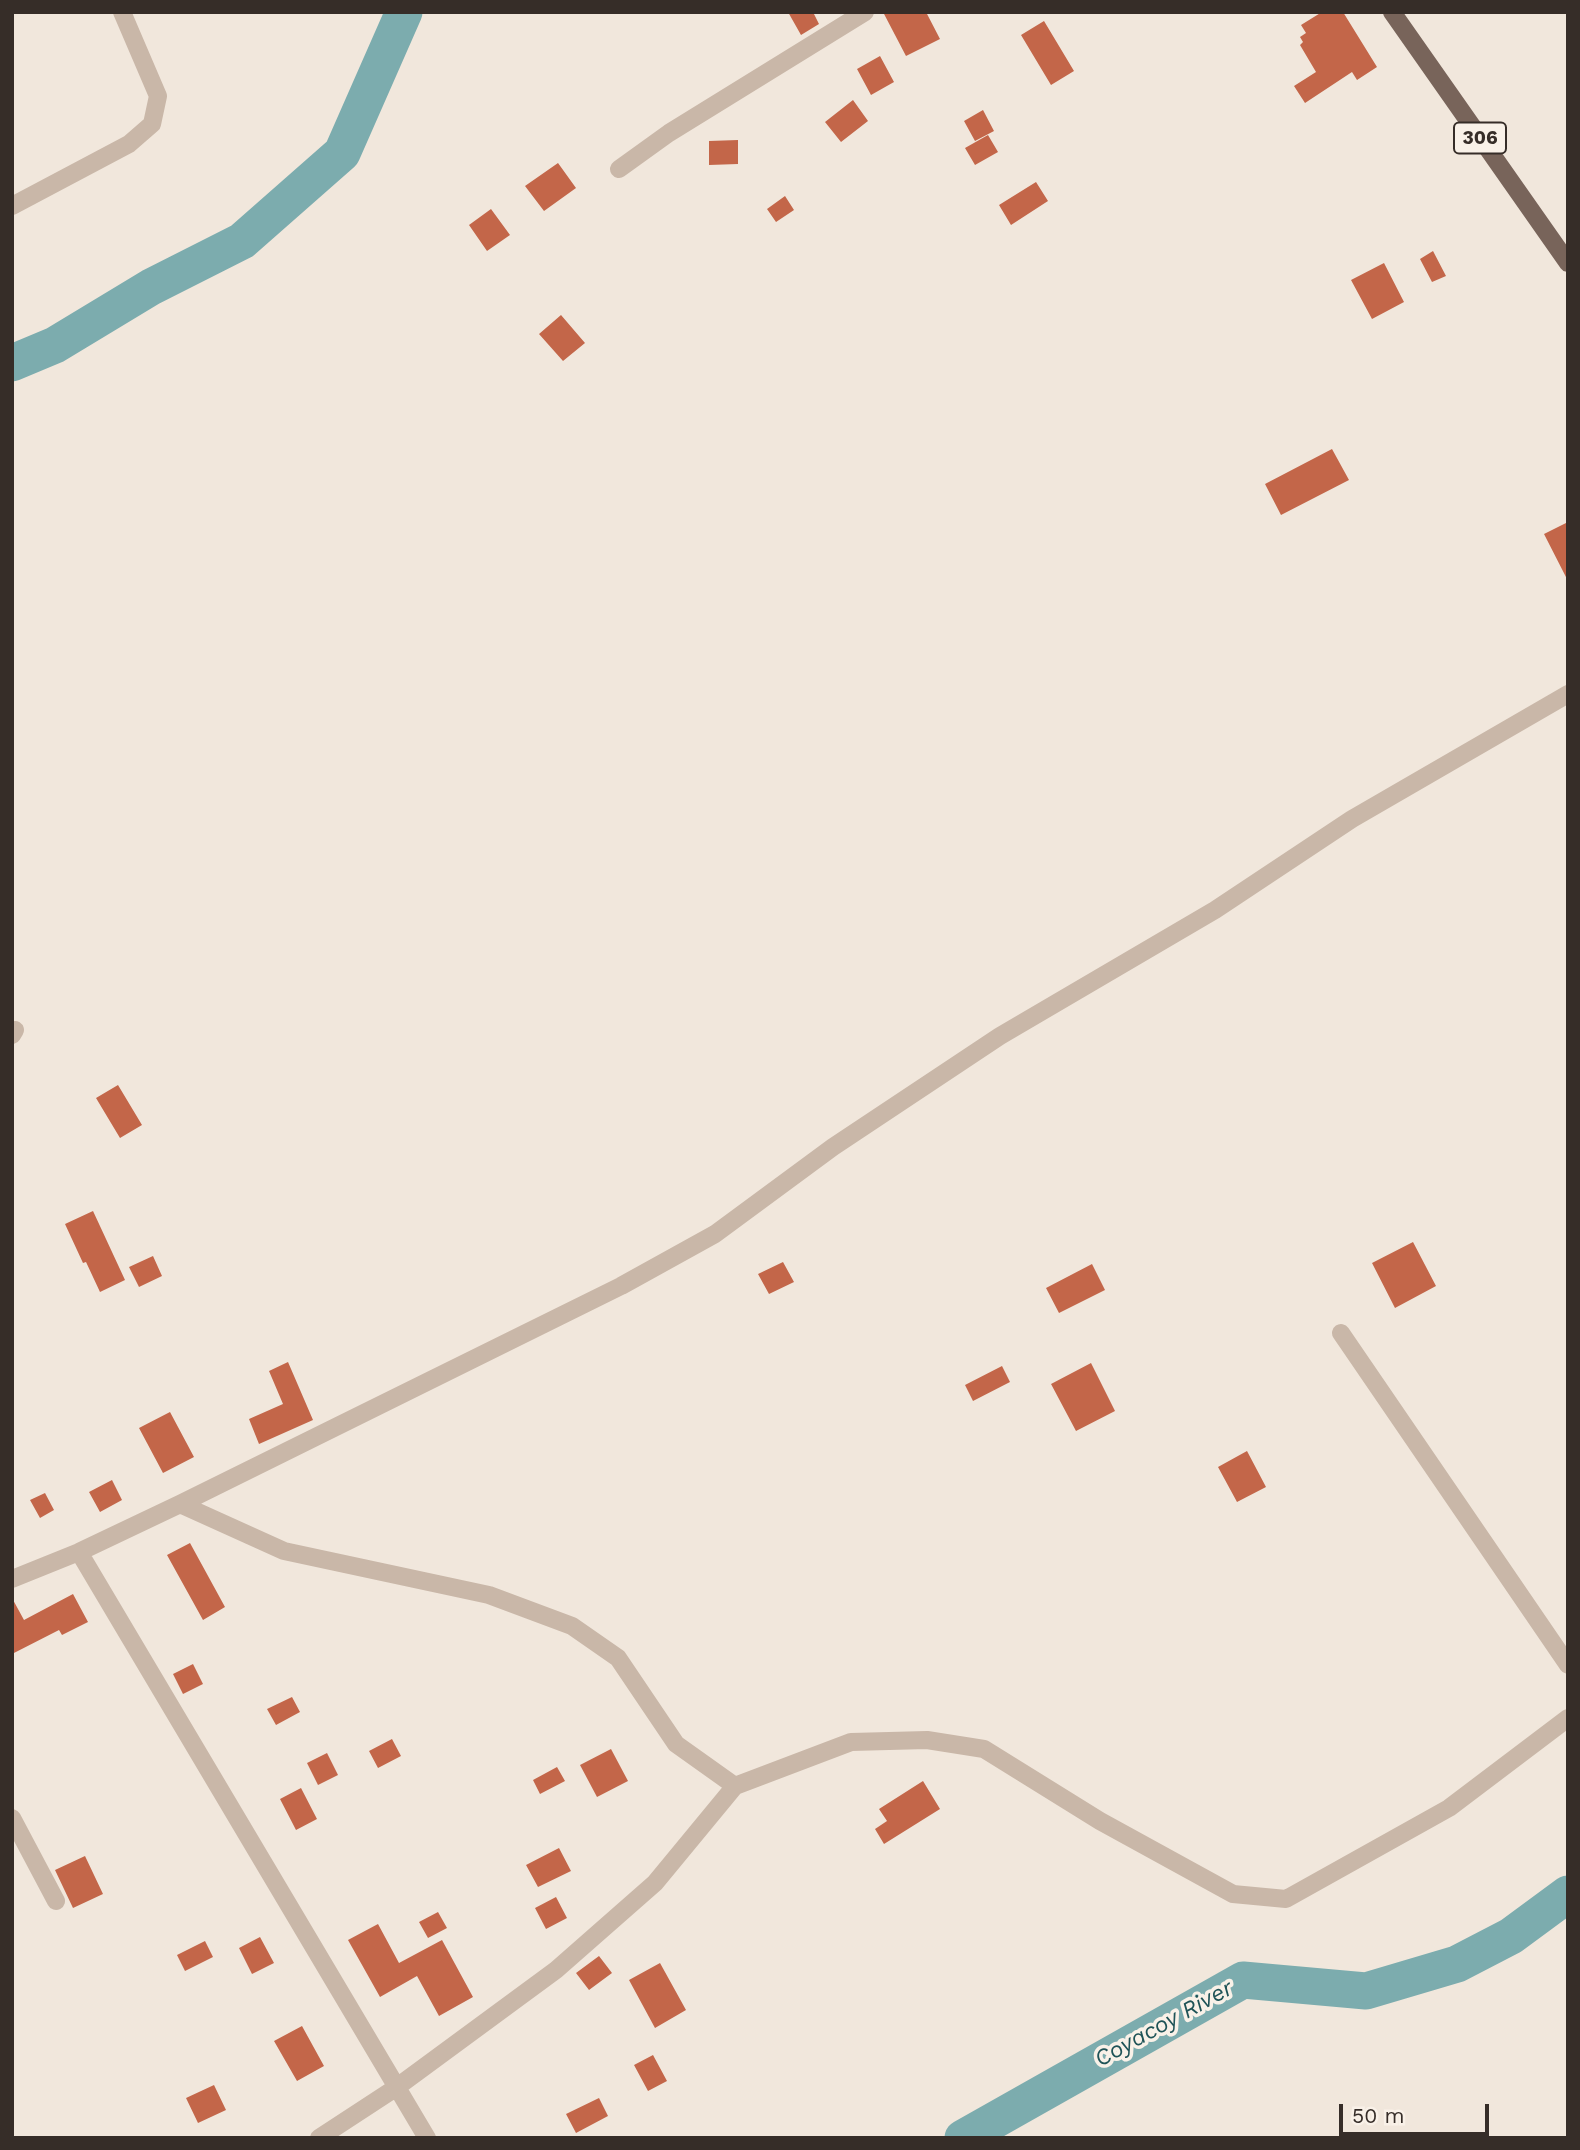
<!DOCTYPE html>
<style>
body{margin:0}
#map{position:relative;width:1580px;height:2150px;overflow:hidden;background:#f1e7dc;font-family:"Work Sans",sans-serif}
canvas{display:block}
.frame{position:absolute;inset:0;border:14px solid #362d28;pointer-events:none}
.scale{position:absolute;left:1339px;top:2104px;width:150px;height:32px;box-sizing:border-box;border:4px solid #362d28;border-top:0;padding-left:9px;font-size:21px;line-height:24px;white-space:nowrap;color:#362d28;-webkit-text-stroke:5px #f9f1e8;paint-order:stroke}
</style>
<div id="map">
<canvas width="1580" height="2150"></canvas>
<div class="frame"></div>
<div class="scale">50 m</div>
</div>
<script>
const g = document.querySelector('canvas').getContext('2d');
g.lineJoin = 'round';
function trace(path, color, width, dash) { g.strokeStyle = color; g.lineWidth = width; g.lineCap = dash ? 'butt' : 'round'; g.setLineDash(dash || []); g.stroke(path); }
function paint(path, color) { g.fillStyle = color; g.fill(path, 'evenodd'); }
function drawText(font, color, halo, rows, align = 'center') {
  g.font = font + ' "Work Sans",sans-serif'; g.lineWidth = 7; g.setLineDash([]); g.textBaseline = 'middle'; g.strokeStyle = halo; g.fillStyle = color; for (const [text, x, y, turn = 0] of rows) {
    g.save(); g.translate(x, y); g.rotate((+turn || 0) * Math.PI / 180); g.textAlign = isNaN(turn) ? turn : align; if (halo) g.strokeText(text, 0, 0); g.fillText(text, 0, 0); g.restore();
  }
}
const river = new Path2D(`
 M 12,363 L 55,345 L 151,287 L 242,241 L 342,153 L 404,12
 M 963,2138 L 1243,1980 L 1366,1991 L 1457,1964 L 1511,1936 L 1568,1894`);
const building = new Path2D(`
 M 788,12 L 813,12 L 819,24 L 801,35 Z
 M 883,12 L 926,12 L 940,39 L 906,56 Z
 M 1322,12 L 1343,12 L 1377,67 L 1357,80 L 1352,72 L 1305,103 L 1294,86 L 1316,72 L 1300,45 L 1303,42 L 1300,37 L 1306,33 L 1301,25 Z
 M 1044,21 L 1074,71 L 1051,85 L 1021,35 Z
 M 880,56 L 894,82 L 871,95 L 857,69 Z
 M 853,100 L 868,121 L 841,142 L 825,122 Z
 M 983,110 L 994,131 L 975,141 L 964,121 Z
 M 988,135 L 998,152 L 975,165 L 965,148 Z
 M 738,140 L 738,164 L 709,165 L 709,141 Z
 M 558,163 L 576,188 L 544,211 L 525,186 Z
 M 1036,182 L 1048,201 L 1011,225 L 999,205 Z
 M 785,196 L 794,210 L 776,222 L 767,209 Z
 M 491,209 L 510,235 L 487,251 L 469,225 Z
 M 1433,251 L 1446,276 L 1432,282 L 1420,259 Z
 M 1384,263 L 1404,302 L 1372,319 L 1351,280 Z
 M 561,315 L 585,343 L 563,361 L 539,334 Z
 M 1332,449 L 1349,480 L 1281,515 L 1265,484 Z
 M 1568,522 L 1568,581 L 1544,534 Z
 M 118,1085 L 142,1125 L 120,1138 L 96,1098 Z
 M 93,1211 L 125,1280 L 100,1292 L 86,1262 L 83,1263 L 65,1224 Z
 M 1413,1242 L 1436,1286 L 1395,1308 L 1372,1263 Z
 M 153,1256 L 162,1276 L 139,1287 L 129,1267 Z
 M 783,1262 L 794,1282 L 769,1294 L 758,1274 Z
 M 1092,1264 L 1105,1290 L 1059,1313 L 1046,1288 Z
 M 288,1362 L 313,1420 L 259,1444 L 249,1419 L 283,1404 L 269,1371 Z
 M 1091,1363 L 1115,1411 L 1076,1431 L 1051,1384 Z
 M 1002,1366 L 1010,1382 L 973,1401 L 965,1385 Z
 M 170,1412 L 194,1457 L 163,1473 L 139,1428 Z
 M 1247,1451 L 1266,1487 L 1237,1502 L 1218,1467 Z
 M 112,1480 L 122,1500 L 100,1512 L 89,1492 Z
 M 45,1493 L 54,1510 L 40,1518 L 30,1500 Z
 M 190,1543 L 225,1607 L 203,1620 L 167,1555 Z
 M 73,1594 L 88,1622 L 62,1635 L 59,1630 L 12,1654 L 12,1598 L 24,1620 Z
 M 193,1664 L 203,1684 L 183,1694 L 173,1674 Z
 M 292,1697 L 300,1712 L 276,1725 L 267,1709 Z
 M 392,1739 L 401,1756 L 378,1768 L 369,1751 Z
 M 611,1749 L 628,1781 L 597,1797 L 580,1765 Z
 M 327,1753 L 338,1775 L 318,1785 L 307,1763 Z
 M 557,1767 L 565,1781 L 540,1794 L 533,1780 Z
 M 923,1781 L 940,1809 L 884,1844 L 875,1829 L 887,1821 L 879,1809 Z
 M 301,1788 L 317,1819 L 296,1830 L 280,1799 Z
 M 559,1848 L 571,1871 L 538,1887 L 526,1865 Z
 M 85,1856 L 103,1894 L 73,1908 L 55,1870 Z
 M 556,1897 L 567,1918 L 546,1929 L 535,1908 Z
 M 438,1912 L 447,1928 L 428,1938 L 419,1922 Z
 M 378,1924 L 399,1963 L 442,1940 L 473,1997 L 439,2016 L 417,1976 L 380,1997 L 348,1940 Z
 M 260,1937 L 274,1963 L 252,1974 L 239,1948 Z
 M 205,1941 L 213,1957 L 185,1971 L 177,1955 Z
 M 599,1956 L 612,1973 L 589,1990 L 576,1973 Z
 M 660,1963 L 686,2010 L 655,2028 L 629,1980 Z
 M 302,2026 L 324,2066 L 297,2081 L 274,2041 Z
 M 653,2055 L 667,2081 L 648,2091 L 634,2065 Z
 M 214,2085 L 226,2110 L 198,2123 L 186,2098 Z
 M 599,2098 L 608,2116 L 576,2133 L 566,2114 Z`);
const minor = new Path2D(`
 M 619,169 L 669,133 L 865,12
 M 12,206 L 129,144 L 152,124 L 158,96 L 122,12
 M 12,1035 L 15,1030
 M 1341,1333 L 1568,1665
 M 180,1504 L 284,1551 L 489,1595 L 572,1626 L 618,1658 L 676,1744 L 735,1786
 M 79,1552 L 427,2138
 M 12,1579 L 79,1552 L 180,1504 L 621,1286 L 715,1234 L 833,1147 L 1000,1036 L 1215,910 L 1352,819 L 1568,694
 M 12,1818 L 56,1901
 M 319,2138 L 397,2087 L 556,1970 L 655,1883 L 735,1786 L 851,1742 L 927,1740 L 984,1749 L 1100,1821 L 1233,1894 L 1286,1899 L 1449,1808 L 1568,1718`);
const major = new Path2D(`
 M 1392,12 L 1568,263`);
const shields = [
 [1480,138,52]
];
const shieldNames = [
 ["306",1480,138]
];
const waterNames = [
 ["Coyacoy River",1164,2024,-29]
];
trace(river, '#7cacae', 37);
paint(building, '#c36649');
trace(minor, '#c9b7a8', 18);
trace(major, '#78645a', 18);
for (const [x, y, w] of shields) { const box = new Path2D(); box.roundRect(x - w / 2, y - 15.5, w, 31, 5); g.fillStyle = '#f9f1e8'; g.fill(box); trace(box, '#362d28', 2); }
drawText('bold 19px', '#362d28', null, shieldNames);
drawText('italic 23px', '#1f5357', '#f9f1e8', waterNames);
</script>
